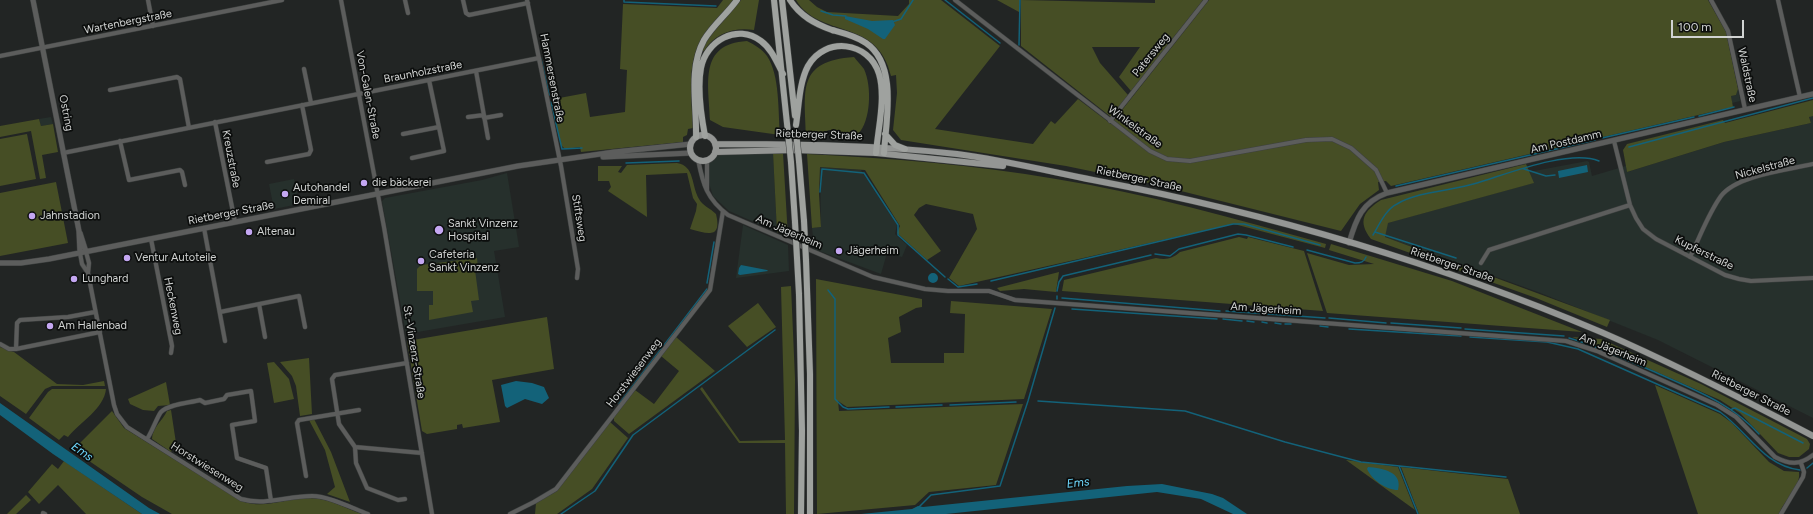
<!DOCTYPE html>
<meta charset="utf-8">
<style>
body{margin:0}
#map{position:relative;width:1813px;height:514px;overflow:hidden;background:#222524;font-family:Figtree,sans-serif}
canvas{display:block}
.scale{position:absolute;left:1671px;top:20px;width:73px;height:18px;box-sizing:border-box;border:2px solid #d1d3d2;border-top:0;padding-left:5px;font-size:12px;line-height:14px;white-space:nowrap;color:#d1d3d2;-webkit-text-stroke:3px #0c0e0d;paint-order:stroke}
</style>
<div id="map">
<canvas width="1813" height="514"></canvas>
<div class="scale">100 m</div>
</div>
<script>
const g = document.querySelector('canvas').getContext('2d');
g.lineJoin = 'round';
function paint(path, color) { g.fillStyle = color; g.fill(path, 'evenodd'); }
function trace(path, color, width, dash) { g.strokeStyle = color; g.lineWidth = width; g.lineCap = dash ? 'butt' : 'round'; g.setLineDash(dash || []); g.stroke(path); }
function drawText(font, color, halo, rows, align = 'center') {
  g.font = font + ' Figtree,sans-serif'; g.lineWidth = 3.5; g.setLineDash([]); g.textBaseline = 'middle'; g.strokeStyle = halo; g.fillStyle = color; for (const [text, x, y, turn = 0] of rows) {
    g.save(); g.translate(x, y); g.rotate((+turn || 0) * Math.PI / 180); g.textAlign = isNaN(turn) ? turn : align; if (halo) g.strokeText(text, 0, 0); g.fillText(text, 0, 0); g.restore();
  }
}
const built = new Path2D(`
 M 1738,89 L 1740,101 L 1732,103 L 1731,96 L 1736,95 Z
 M 1809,116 L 1813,116 L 1813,418 L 1658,340 L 1538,292 L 1385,237 L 1387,223 L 1533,183 L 1529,172 L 1587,161 L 1589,162 L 1592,176 L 1626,166 L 1627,172 L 1724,142 L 1811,123 Z
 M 51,117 L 53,124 L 41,126 L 39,119 Z
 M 725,153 L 773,153 L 777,232 L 729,211 L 713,196 L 708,180 L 709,162 L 718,155 Z
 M 820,167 L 861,170 L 897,225 L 895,234 L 907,245 L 902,257 L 887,253 L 881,274 L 814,249 L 812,228 L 821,227 Z
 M 507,173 L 519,247 L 494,251 L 505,317 L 406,334 L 382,201 L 385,198 L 482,180 Z
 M 294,179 L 299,204 L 274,209 L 269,184 Z
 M 743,225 L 788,245 L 789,271 L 736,278 Z`);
const green = new Path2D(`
 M 723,0 L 734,0 C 723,13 709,26 701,40 C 686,66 692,100 693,128 L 688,129 L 687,135 L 683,137 L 683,142 L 581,152 L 580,147 L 565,149 L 561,145 L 552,102 L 554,99 L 586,93 L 590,117 L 625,112 L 627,70 L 620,69 L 623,4 L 717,8 Z
 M 741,0 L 759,0 L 754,30 C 734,27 715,33 704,51 L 702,50 L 709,37 Z
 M 796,0 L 809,0 L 817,7 L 827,12 L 898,16 L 909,4 L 909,0 L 941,0 L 1000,46 L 935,129 L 1033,144 L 1051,121 L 1055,124 L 1078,99 L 1111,124 L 1209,0 L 1708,0 L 1726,32 L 1738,89 L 1736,95 L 1731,96 L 1733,107 L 1391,186 L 1386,181 L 1378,182 L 1379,190 L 1360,204 L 1341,231 L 1153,184 L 1066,166 L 901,140 L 893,130 L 897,93 L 896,75 L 891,76 C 878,17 819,39 796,0 Z
 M 997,0 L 1020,0 L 1019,12 Z
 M 1021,0 L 1155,3 L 1155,0 L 1203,0 L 1131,91 L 1119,77 L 1140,47 L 1092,47 L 1100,63 L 1128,95 L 1111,117 L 1021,46 Z
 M 747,41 C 755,45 762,49 767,56 C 780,75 778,112 780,135 L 723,127 L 710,120 C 709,84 698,44 747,41 Z
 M 854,57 C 857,61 861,65 864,69 C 872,86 871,121 858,134 L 829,130 L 818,135 L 806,136 C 805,91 796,61 854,57 Z
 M 1813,100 L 1813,116 L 1809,117 L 1811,123 L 1724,142 L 1627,172 L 1623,150 L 1627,144 L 1723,120 L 1725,123 Z
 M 39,119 L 41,126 L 53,124 L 58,152 L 42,155 L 46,178 L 40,179 L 31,131 L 0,137 L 0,126 Z
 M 27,134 L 36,179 L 0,186 L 0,139 Z
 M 773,153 L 783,153 L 788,237 L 777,232 Z
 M 807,154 C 891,158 974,165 1056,179 C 1148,194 1237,219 1326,244 L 1325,248 L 1234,224 L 959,286 L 949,278 L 977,229 L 973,214 L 926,204 L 919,208 L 914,215 L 941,251 L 927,260 L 897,233 L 900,226 L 865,170 L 820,167 L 819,194 L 821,227 L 812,228 Z
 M 677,163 C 695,166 691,185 699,199 C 703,206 710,208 716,214 C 722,239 708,234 690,229 L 696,211 L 697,204 L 693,198 L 687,173 L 646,175 L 647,217 L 608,191 L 611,187 L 609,181 L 598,181 L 598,166 L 622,166 L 618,172 L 621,173 L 627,165 Z
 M 1526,164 L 1534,183 L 1388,223 L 1385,237 L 1610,320 L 1607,327 L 1536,298 L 1371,239 C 1357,221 1364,211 1381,200 Z
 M 56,182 L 68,243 L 0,256 L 0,193 Z
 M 1239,237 L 1247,239 L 1248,237 L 1304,251 L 1323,311 L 1062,291 L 1064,280 L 1156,258 C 1166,260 1172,259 1180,252 Z
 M 1331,244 L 1452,281 L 1582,332 L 1327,313 L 1307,253 L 1349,265 L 1374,264 L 1329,250 Z
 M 477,258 L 478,268 L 475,270 L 479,300 L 471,301 L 473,312 L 429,320 L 429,305 L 433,305 L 433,291 L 417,291 L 417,269 L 421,265 Z
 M 1059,272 L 1056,292 L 1024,289 L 1000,291 L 997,288 Z
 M 816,279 L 922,299 L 922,307 L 916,308 L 899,317 L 901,332 L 888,338 L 891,363 L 944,363 L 944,353 L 964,353 L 965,314 L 950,313 L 951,301 L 1052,309 L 1024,399 L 847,407 L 838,401 L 839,411 L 1023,404 L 996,485 L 929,492 L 915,505 L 817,514 Z
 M 791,286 L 795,379 L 794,514 L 786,514 L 785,443 L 739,443 L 700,389 L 702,387 L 740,441 L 785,440 L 781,287 Z
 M 758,303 L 776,327 L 747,347 L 728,326 Z
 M 547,317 L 554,369 L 492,380 L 500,422 L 463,428 L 462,424 L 457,425 L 457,429 L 427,434 L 422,431 L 407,341 Z
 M 676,337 L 715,371 L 629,434 L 614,421 L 614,417 L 635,390 L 654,404 L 679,371 L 661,356 Z
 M 1572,337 L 1601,339 L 1701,384 L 1807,439 L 1810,444 L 1809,449 L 1799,457 L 1789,457 L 1778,453 L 1740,413 L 1720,400 L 1600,347 Z
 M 0,347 L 14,352 L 57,384 L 83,385 L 104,381 L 105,386 L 52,386 L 45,389 L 26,414 L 0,396 Z
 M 309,358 L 312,414 L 300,416 L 296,386 L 292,376 L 280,362 Z
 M 274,362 L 289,379 L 294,399 L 274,403 L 267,363 Z
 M 166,382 L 170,405 L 158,406 L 154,411 L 143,410 L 130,404 L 128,399 Z
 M 1655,385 L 1720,414 L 1732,423 L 1769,462 L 1784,471 L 1799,472 C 1801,488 1784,500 1779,514 L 1698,514 Z
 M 52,389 L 106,389 C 104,409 80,422 68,437 L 64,435 L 59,440 L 29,418 L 48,392 Z
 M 171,410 L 176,443 L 171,452 L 152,439 C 152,428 163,420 167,411 Z
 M 112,411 L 124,428 L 241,501 C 267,510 283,498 308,498 C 326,497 345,508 362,514 L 172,514 L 142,497 L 73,450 Z
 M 314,419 L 331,452 L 350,502 L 327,494 L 335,487 L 325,450 L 309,420 Z
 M 610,422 L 628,438 L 592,489 L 557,514 L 535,514 L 536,503 L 557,491 Z
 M 1346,460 L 1398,467 L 1415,510 Z
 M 64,461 L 142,514 L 86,514 L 58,485 L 39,504 L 28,492 L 52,464 L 58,469 Z
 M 1401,467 L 1508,479 L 1520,514 L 1419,514 Z
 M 26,495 L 31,500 L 16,514 L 7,514 Z`);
const water = new Path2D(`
 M 845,16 L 872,21 L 893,20 L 895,25 L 885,39 L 883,39 L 868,29 L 845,19 Z
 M 1587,165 L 1588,172 L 1559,178 L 1558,171 Z
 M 741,265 L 767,270 L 768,271 L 740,275 L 738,274 L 739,268 Z
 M928 278a5 5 0 1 1 10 0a5 5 0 1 1-10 0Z
 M 516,381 L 532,383 L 544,387 L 549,398 L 542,404 L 525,399 L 507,408 L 505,406 L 501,385 Z
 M 0,403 L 149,508 L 160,514 L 142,514 L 53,454 L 0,415 Z
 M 1368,467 C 1383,468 1403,472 1398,490 C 1386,490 1372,480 1367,469 Z
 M 1162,484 L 1212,494 L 1223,498 L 1247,514 L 1233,514 L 1201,499 L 1157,492 L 946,514 L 861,514 L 912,509 L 918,506 L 923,507 L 1127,486 Z`);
const stream = new Path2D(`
 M 624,0 L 624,2 L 716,6
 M 945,0 L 1000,43
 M 821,11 L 833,15 L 846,16
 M 892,22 L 901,19 L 913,0
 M 1019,45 L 1020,0
 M 541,59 L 549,95
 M 551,102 L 562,149 L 582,148
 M 1699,116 L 1734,107
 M 1602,138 L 1694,117
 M 1629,147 L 1813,98
 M 626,163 L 679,161
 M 1524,169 L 1546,176 L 1555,175
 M 1396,186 L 1595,140
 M 820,192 L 822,169 L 864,173 L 898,225 L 898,235 L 945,277
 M 1375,232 L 1456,258
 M 1373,235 C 1379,225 1386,209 1397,204 C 1419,191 1452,191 1477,183 C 1507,174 1569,149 1599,161
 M 1307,250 L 1355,263 C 1361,263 1364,262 1366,257
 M 1155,254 L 1170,256 L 1179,249 L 1238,234 L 1246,235 L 1293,247
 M 948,279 L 958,287 L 977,284
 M 991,281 L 1233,224 L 1244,224 L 1320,245
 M 707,283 L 714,242
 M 828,290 L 835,299 L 835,399 L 843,407 L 848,409 L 889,407
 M 1057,291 L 1059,282 L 1063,276 L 1151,255
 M 1062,298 L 1220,311
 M 1057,299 L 1057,296
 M 1072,309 L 1217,319
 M 1226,311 L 1325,318
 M 1329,318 L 1386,323
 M 1223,319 L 1242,321
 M 1247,321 L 1254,322
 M 1262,322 L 1267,323
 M 1275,323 L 1281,324
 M 1391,323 L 1461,328
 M 1285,324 L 1291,324
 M 1320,326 L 1328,327
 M 1349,329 L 1461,336
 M 1465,329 L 1564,336
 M 1470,337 L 1547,342 L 1578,349 L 1720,412 C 1748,432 1764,466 1800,470
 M 1569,338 C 1599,347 1626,360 1655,372 C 1694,390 1730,402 1759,434
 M 1038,401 L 1185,411 L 1285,442 L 1361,462 L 1506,477
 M 619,404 L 707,289
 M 950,405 L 1016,402
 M 896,407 L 942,405
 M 1732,409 L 1735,408 L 1803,443
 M 1399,466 L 1418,514
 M 1807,468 L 1813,463
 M 919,507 L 931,495 L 1000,486 L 1028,401 L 1055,308
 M 561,514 L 595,491 L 633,435 L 775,330`);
const minor = new Path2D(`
 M 148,0 L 153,26
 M 341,0 L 384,227 L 432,514
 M 405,0 L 408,13
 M 463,0 L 466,13 L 469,15 L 528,3
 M 527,0 L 561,166 L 578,269 L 577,278
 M 955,0 L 1150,151 L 1167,159 L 1190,161 L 1306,140 L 1332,139 L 1351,148 L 1376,170 L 1387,193
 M 1711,0 L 1728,31 L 1745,109
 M 1778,0 L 1800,97
 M 0,56 L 282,0
 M 304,69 L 311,103
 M 476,71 L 488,138
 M 110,90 L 177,77 L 180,79 L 189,128
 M 468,117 L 484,115
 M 484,118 L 501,115
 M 1110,121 L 1206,0
 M 215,122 L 235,222
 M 403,134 L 439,127
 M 120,141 L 129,180 L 180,170 L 182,172 L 185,185
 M 1614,141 L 1630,205 L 1636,218 L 1643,229 L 1656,239 L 1725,275 L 1739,279 L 1751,281 L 1813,278
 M 63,153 L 539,58
 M 412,158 L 444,151 L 429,80
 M 698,159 C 703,185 707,199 728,215 L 873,277 L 925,289 L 948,291 L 989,291 L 1015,300 L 1566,341 L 1597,351 L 1717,405 L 1736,417 L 1775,457 C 1790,465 1800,465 1813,455
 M 707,160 L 707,190
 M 267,162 L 309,154 L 311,150 L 302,105
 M 204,228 L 225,341
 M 151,239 L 172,346 L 171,353
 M 86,252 L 89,263 L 88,273 L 114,405 L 117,414 L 127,427 L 241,499 C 266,506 287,496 312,496 C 328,496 352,508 368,514
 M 80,253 L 82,264 L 88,273
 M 1690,257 C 1700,237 1708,214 1721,196 C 1737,175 1788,170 1813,164
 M 1481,263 L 1489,250 L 1630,205
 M 259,304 L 265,337
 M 220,312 L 299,296 L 305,327
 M 0,344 L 9,349 L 16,349 L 100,332
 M 16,349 L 17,323 L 20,320 L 68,317 L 95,312
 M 147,439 C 151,434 158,415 161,412 C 169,404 189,403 200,400 L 205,403 L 224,399 L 227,395 L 251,391 L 255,421 L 232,425 L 237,458 L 266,468 L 271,501
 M 355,447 L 422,453
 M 306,476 L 297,423 L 299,420 L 359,410
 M 405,499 L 398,500 L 367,488 L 356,463 L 355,447 L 339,424 L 332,379 L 335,375 L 407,363
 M 43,513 L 45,514
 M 510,514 L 534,502 L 556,489 L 710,290 L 723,211
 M 1781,514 L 1803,477 L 1804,472 L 1801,463`);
const tertiary = new Path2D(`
 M 33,0 L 79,231 L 80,253
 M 603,157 L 691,153
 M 80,233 L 86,252
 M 1349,243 C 1356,219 1362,202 1387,193 L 1813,94
 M 0,263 L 21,263 L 49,259 L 518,166 L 614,152 L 691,144`);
const primary = new Path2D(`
 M690 148a13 13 0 1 1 26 0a13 13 0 1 1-26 0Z
 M 715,144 C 796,144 877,145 957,154 C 1003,160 1048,171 1093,180 C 1267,213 1438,263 1601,332 C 1673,363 1743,399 1813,436
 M 715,152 L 795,150 L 876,153 L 1003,166`);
const trunk = new Path2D(`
 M 774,0 L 788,133
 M 782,0 L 795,116
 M 790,0 C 800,16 815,24 832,30 C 843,33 856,36 866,43 C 898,65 886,120 884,153
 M 796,125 C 799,106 799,83 808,66 C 825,36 869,41 879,74 C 886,98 878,128 876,153
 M 885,134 L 895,145 L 905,149
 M 705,136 C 701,115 697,89 701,68 C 706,41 737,23 761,41 C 772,49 777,63 783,74
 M 696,137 C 697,106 688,69 704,40 C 713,25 727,14 737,0
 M 799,161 L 804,221
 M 791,162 L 795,222
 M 806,260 L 810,374 L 810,514
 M 799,294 L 802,431 L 801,514`);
const trunkBridge = new Path2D(`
 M 796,132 L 799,161
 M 788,133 L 791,162
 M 804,221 L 806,260
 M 795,222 L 799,294`);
const markers = [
 [364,183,4,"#c4a7f2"],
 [285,194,4,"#c4a7f2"],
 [32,216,4,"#c4a7f2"],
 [439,230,5,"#c4a7f2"],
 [249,232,4,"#c4a7f2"],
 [839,251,4,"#c4a7f2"],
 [127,258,4,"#c4a7f2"],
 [421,261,4,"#c4a7f2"],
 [74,279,4,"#c4a7f2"],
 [50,326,4,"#c4a7f2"]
];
const streetNames = [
 ["Wartenbergstraße",128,22,-11],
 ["Patersweg",1151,55,-51],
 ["Braunholzstraße",423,72,-11],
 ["Waldstraße",1747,75,78],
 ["Hammersenstraße",552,78,79],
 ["Von-Galen-Straße",368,95,79],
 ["Ostring",66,113,79],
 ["Winkelstraße",1135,127,36],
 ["Rietberger Straße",819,135,2],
 ["Am Postdamm",1566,142,-13],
 ["Kreuzstraße",231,159,79],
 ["Nickelstraße",1765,168,-15],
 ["Rietberger Straße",1139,179,12],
 ["Rietberger Straße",231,213,-11],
 ["Stiftsweg",579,218,81],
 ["Am Jägerheim",789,232,23],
 ["Kupferstraße",1704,253,26],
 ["Rietberger Straße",1452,265,19],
 ["Heckenweg",173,306,79],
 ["Am Jägerheim",1266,309,4],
 ["Am Jägerheim",1613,350,22],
 ["St.-Vinzenz-Straße",414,352,81],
 ["Horstwiesenweg",634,373,-53],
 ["Rietberger Straße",1751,393,27],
 ["Horstwiesenweg",207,467,32]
];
const poiNames = [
 ["die bäckerei",372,183],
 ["Autohandel",293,188],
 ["Demiral",293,201],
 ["Jahnstadion",40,216],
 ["Sankt Vinzenz",448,224],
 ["Hospital",448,237],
 ["Altenau",257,232],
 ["Jägerheim",847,251],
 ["Cafeteria",429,255],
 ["Sankt Vinzenz",429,268],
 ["Ventur Autoteile",135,258],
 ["Lunghard",82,279],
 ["Am Hallenbad",58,326]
];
const waterNames = [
 ["Ems",82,452,35],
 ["Ems",1078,483,-6]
];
paint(built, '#26302c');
paint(green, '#464e25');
paint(water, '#136279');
trace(stream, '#136279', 1.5);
trace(minor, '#3e4140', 5);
trace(tertiary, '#3e4140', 6);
trace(primary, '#3e4140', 7);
trace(trunk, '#3e4140', 7);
trace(minor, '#5c5d5c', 4);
trace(tertiary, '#5c5d5c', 5);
trace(primary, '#949694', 6);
trace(trunk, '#9fa29f', 6);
trace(trunkBridge, '#3e4140', 7, []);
trace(trunkBridge, '#9fa29f', 6);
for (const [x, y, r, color] of markers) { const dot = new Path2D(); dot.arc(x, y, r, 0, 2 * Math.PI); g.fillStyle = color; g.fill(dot); trace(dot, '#0c0e0d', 1.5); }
drawText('11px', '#d1d3d2', '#0c0e0d', streetNames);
drawText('11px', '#d1d3d2', '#0c0e0d', poiNames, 'left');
drawText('italic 12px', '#6dd6fb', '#0c0e0d', waterNames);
</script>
